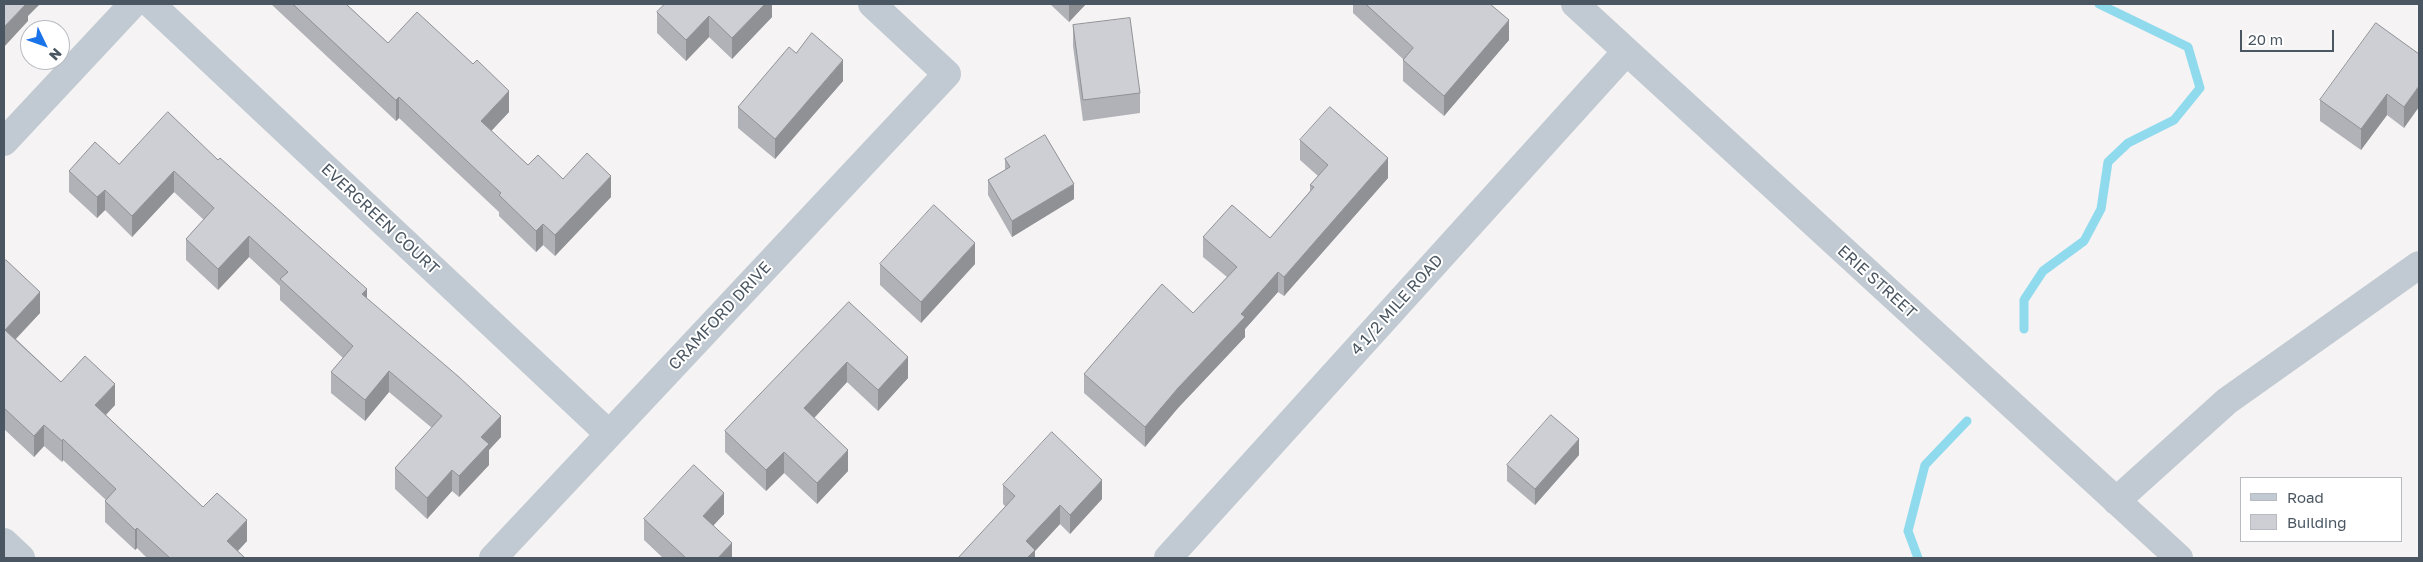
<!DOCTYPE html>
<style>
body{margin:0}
#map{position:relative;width:2423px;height:562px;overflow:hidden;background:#f5f3f3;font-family:"Golos Text",sans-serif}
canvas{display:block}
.frame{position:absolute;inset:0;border:5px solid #4a5661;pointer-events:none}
.legend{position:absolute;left:2240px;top:477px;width:162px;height:65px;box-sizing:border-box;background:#fff;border:1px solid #b7bbc0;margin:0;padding:6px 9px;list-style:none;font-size:15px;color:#4a5661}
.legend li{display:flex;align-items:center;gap:10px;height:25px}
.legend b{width:25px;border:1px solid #b7bbc0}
.north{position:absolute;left:20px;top:20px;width:50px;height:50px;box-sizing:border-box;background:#fff;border:1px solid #b7bbc0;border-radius:50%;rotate:132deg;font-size:14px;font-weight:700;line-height:20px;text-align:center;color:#4a5661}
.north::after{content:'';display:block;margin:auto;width:18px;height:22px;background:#1a73e8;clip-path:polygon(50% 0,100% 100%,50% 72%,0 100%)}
.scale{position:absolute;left:2240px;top:30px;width:94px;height:22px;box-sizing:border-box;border:2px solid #4a5661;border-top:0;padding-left:6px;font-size:15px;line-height:18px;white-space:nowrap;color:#4a5661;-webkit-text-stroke:4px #fff;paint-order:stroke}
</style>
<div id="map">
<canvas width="2423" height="562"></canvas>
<div class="frame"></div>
<ul class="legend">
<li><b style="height:6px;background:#c1cad2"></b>Road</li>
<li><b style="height:14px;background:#cdcfd5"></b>Building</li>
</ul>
<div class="north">N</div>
<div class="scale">20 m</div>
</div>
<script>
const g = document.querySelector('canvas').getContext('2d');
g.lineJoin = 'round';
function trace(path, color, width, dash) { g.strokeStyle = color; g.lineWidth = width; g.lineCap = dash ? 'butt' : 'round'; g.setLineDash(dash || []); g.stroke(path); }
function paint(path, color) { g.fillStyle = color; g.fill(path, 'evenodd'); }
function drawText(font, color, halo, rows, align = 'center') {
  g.font = font + ' "Golos Text",sans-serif'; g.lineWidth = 4; g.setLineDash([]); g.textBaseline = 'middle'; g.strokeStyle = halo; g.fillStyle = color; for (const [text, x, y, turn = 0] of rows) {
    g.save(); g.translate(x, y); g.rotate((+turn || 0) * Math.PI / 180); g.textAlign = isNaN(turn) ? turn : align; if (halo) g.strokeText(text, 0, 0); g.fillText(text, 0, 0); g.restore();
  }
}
const stream = new Path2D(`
 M 2024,329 L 2024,300 L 2043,271 L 2084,241 L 2101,209 L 2108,162 L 2128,143 L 2174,120 L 2200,88 L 2188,47 L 2099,4
 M 1918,558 L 1908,531 L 1925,465 L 1967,421`);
const minor = new Path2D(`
 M 151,4 L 609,434
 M 1575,4 L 2179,558
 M 4,142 L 133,4
 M 2116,501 L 2227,401 L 2419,265
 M 4,542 L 21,558
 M 493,558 L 947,74 L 872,4
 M 1168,558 L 1626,52`);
const wall = new Path2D(`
 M 271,4 L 346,4 L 388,43 L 509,112 L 491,131 L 528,165 L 611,197 L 555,256 L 543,245 L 536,252 L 499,216 L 499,212 L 399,118 L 396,121 Z
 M 772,4 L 772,17 L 732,59 L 709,37 L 686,61 L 657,33 L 657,12 Z
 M 1050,4 L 1086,4 L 1069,22 Z
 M 1353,4 L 1490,4 L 1509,40 L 1444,116 L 1403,81 L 1403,59 L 1353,13 Z
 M 1073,25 L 1140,93 L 1140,113 L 1083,121 L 1073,46 Z
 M 2419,54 L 2404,128 L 2387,115 L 2361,150 L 2320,121 L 2320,100 Z
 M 843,81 L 775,159 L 738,128 L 738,107 Z
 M 1300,140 L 1388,178 L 1284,296 L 1278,292 L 1245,329 L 1245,337 L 1178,408 L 1145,447 L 1084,393 L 1084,374 L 1193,313 L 1227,277 L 1203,257 L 1203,237 L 1270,238 L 1310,191 L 1310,185 L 1318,176 L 1300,160 Z
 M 1005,159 L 1074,199 L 1012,237 L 988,195 L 988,180 L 1005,170 Z
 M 218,160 L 367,299 L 501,437 L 489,450 L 489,465 L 459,497 L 452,491 L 427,519 L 395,489 L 395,468 L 432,428 L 389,392 L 365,421 L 331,393 L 331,372 L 343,358 L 280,300 L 280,286 L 249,257 L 218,290 L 186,260 L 186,239 L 204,220 L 174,192 L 132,237 L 105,210 L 97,218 L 69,192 L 69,171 L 119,164 Z
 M 4,262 L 40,313 L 16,339 L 61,382 L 115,405 L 106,415 L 203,507 L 247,541 L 238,551 L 245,558 L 147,558 L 137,548 L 135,550 L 105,522 L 105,501 L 106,500 L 63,460 L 62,462 L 44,446 L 34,457 L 4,429 Z
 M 880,264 L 975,264 L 921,323 L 880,285 Z
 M 849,302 L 908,378 L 878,411 L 847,382 L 814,418 L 848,471 L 817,504 L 784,473 L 766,491 L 725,452 L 725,431 Z
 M 1579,455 L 1535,505 L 1507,481 L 1507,465 Z
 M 1003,485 L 1102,499 L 1070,534 L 1060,524 L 1035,551 L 1035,558 L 1005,506 L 1003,504 Z
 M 724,514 L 713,525 L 732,558 L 663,558 L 644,540 L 644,519 Z`);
const shadedWall = new Path2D(`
 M 26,4 L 40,4 L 28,16 L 28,21 L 4,47 L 4,27 Z
 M 765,4 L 772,4 L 772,17 L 732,59 L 732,38 Z
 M 1069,4 L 1086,4 L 1069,22 Z
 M 709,16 L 709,37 L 686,61 L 686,40 Z
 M 1509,20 L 1509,40 L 1444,116 L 1444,96 Z
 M 843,60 L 843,81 L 775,159 L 775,139 Z
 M 2419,86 L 2419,107 L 2404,128 L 2404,107 Z
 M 509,91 L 509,112 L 481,142 L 481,121 Z
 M 2387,94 L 2387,115 L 2361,150 L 2361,129 Z
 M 399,97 L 399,118 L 396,121 L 396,100 Z
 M 1388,158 L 1388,178 L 1284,296 L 1284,277 Z
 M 174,171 L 174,192 L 132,237 L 132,216 Z
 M 611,176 L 611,197 L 555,256 L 555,235 Z
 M 1074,184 L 1074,199 L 1012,237 L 1012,221 Z
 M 105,190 L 105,210 L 97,218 L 97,197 Z
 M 543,224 L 543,245 L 536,252 L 536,231 Z
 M 249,236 L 249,257 L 218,290 L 218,269 Z
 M 975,243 L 975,264 L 921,323 L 921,302 Z
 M 1278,272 L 1278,292 L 1245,329 L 1245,337 L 1178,408 L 1145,447 L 1145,427 L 1241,314 Z
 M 367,289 L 367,309 L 362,294 Z
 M 40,292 L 40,313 L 5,350 L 5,330 Z
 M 908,357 L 908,378 L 878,411 L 878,390 Z
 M 847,362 L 847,382 L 804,429 L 804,408 Z
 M 389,371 L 389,392 L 365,421 L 365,400 Z
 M 115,384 L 115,405 L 95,426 L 95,405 Z
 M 501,416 L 501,437 L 489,450 L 489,465 L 459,497 L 459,476 L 481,437 Z
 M 44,425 L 44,446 L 34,457 L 34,436 Z
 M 63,439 L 63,460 L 62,462 L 62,441 Z
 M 1579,439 L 1579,455 L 1535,505 L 1535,489 Z
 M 848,450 L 848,471 L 817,504 L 817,483 Z
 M 784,452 L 784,473 L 766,491 L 766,470 Z
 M 452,470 L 452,491 L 427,519 L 427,498 Z
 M 1102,480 L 1102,499 L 1070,534 L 1070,515 Z
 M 724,493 L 724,514 L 703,537 L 703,516 Z
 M 1060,505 L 1060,524 L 1035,551 L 1035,558 L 1026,558 L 1026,541 Z
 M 247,520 L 247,541 L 231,558 L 227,541 Z
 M 137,528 L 137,548 L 135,550 L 135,530 Z
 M 732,543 L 732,558 L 718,558 Z`);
const building = new Path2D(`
 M 4,4 L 26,4 L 4,27 Z
 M 293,4 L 346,4 L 388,43 L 417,12 L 473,64 L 477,60 L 509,91 L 481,121 L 528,165 L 538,155 L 563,179 L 587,153 L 611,176 L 555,235 L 543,224 L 536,231 L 499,195 L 501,193 L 399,97 L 396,100 Z
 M 665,4 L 765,4 L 732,38 L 709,16 L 686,40 L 657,12 Z
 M 1366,4 L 1490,4 L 1509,20 L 1444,96 L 1403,60 L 1413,48 Z
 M 1130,18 L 1140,93 L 1083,100 L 1073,25 Z
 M 2376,23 L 2419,54 L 2419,86 L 2404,107 L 2387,94 L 2361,129 L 2320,100 Z
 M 812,33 L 843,60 L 775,139 L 738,107 L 789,47 L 796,53 Z
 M 1330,107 L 1388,158 L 1284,277 L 1278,272 L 1241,314 L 1245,317 L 1178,388 L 1145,427 L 1084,374 L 1162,284 L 1193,313 L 1237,267 L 1203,237 L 1232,205 L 1270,238 L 1314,187 L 1310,185 L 1328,165 L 1300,140 Z
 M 168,112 L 218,160 L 220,158 L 367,289 L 362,294 L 459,377 L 501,416 L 481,437 L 489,444 L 459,476 L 452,470 L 427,498 L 395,468 L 442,416 L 389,371 L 365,400 L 331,372 L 353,346 L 280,279 L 288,272 L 249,236 L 218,269 L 186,239 L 214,208 L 174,171 L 132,216 L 105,190 L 97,197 L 69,171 L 95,142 L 119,164 Z
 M 1045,135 L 1074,184 L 1012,221 L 988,180 L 1010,167 L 1005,159 Z
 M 934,205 L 975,243 L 921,302 L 880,264 Z
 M 6,260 L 40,292 L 5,330 L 61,382 L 85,356 L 115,384 L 95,405 L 203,507 L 217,493 L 247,520 L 227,541 L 245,558 L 170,558 L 137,528 L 135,530 L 105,501 L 116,489 L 63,439 L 62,441 L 44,425 L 34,436 L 4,408 L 4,262 Z
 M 849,302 L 908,357 L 878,390 L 847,362 L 804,408 L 848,450 L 817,483 L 784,452 L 766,470 L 725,431 Z
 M 1551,415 L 1579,439 L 1535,489 L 1507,465 Z
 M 1052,432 L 1102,480 L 1070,515 L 1060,505 L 1026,541 L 1035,550 L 1027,558 L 958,558 L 1015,496 L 1003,485 Z
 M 694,465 L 724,493 L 703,516 L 732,543 L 718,558 L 686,558 L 644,519 Z`);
const streetNames = [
 ["EVERGREEN COURT",380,219,43],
 ["ERIE STREET",1877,282,42],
 ["4 1/2 MILE ROAD",1397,305,-48],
 ["CRAMFORD DRIVE",720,316,-47]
];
trace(stream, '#90daee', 9);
trace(minor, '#c1cad2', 28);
paint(wall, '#b0b2b7');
paint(shadedWall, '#909195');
paint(building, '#cdcfd5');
trace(building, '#909195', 1);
drawText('16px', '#4a5661', '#fff', streetNames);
</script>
